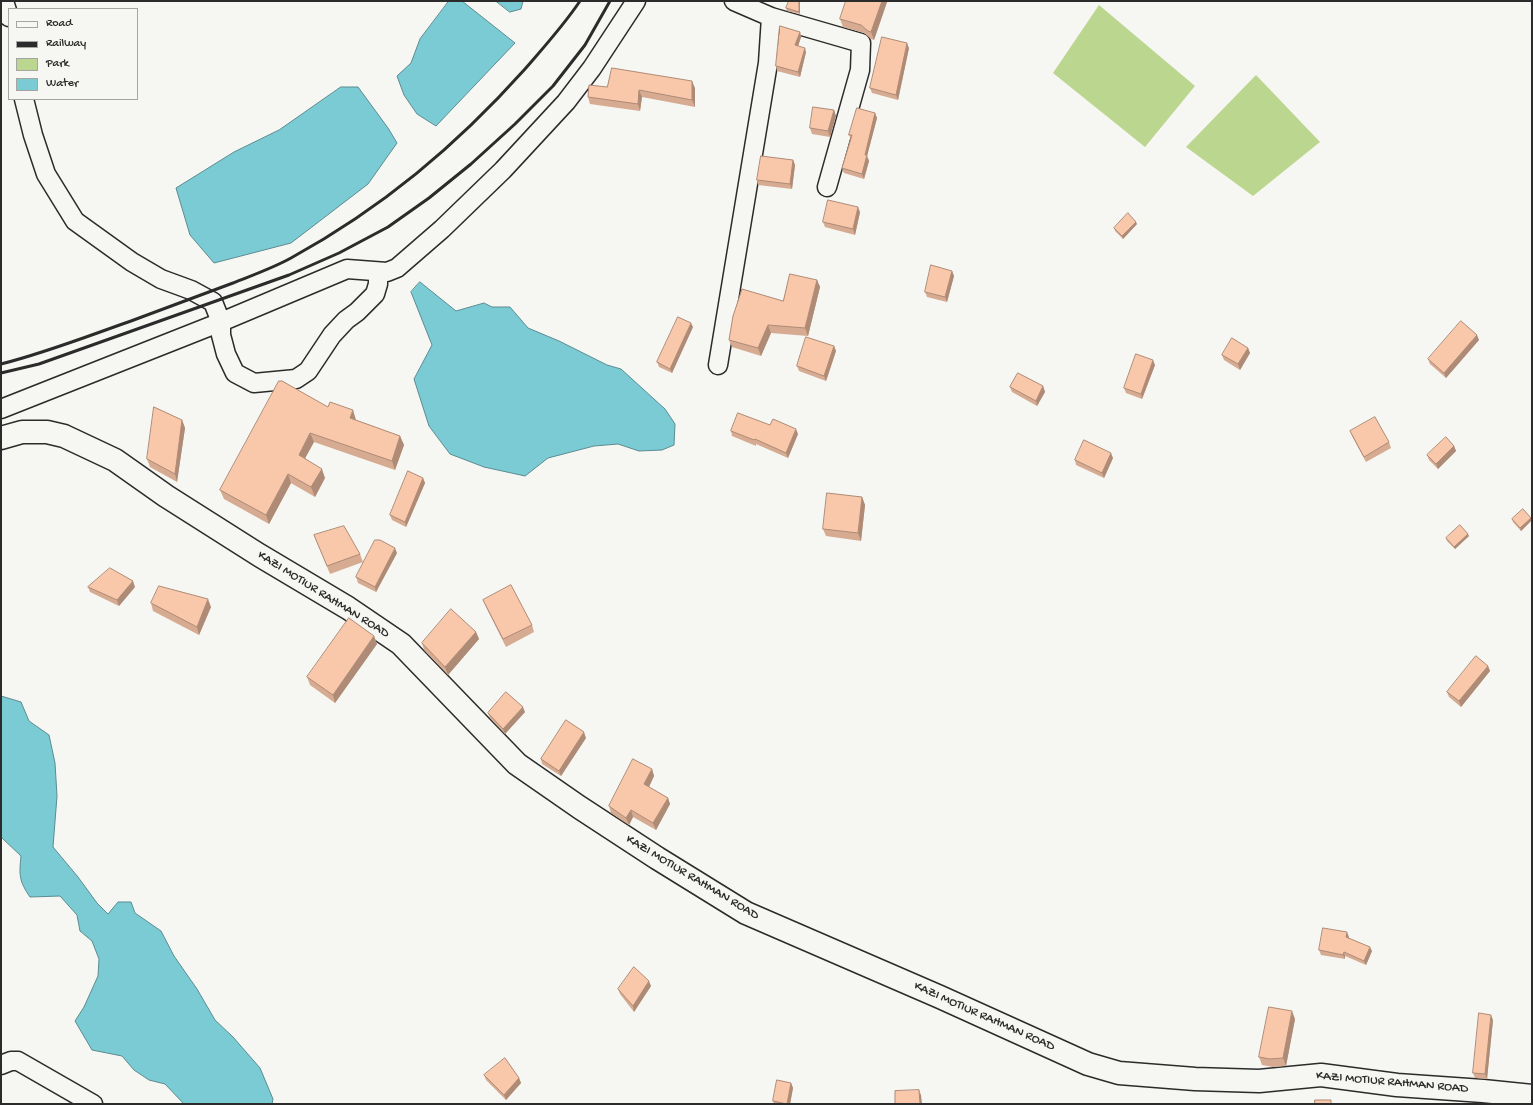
<!DOCTYPE html>
<style>
body{margin:0}
#map{position:relative;width:1533px;height:1105px;overflow:hidden;background:#f6f6f2;font-family:"Gochi Hand",sans-serif}
canvas{display:block}
.frame{position:absolute;inset:0;border:2px solid #2b2b2b;pointer-events:none}
.legend{position:absolute;left:8px;top:8px;width:130px;height:92px;box-sizing:border-box;background:#f6f6f2;border:1px solid #a5a5a2;margin:0;padding:5px 7px;list-style:none;font-size:12px;color:#2b2b2b}
.legend li{display:flex;align-items:center;gap:8px;height:20px}
.legend b{width:20px;border:1px solid #a5a5a2}
</style>
<div id="map">
<canvas width="1533" height="1105"></canvas>
<div class="frame"></div>
<ul class="legend">
<li><b style="height:5px;background:#f6f6f2"></b>Road</li>
<li><b style="height:5px;background:#2b2b2b"></b>Railway</li>
<li><b style="height:11px;background:#bbd68e"></b>Park</li>
<li><b style="height:11px;background:#7bcbd4"></b>Water</li>
</ul>
</div>
<script>
const g = document.querySelector('canvas').getContext('2d');
g.lineJoin = 'round';
function paint(path, color) { g.fillStyle = color; g.fill(path, 'evenodd'); }
function trace(path, color, width, dash) { g.strokeStyle = color; g.lineWidth = width; g.lineCap = dash ? 'butt' : 'round'; g.setLineDash(dash || []); g.stroke(path); }
function drawText(font, color, halo, rows, align = 'center') {
  g.font = font + ' "Gochi Hand",sans-serif'; g.lineWidth = 3; g.setLineDash([]); g.textBaseline = 'middle'; g.strokeStyle = halo; g.fillStyle = color; for (const [text, x, y, turn = 0] of rows) {
    g.save(); g.translate(x, y); g.rotate((+turn || 0) * Math.PI / 180); g.textAlign = isNaN(turn) ? turn : align; if (halo) g.strokeText(text, 0, 0); g.fillText(text, 0, 0); g.restore();
  }
}
const green = new Path2D(`
 M 1099,5 L 1195,86 L 1145,147 L 1053,73 Z
 M 1256,75 L 1320,142 L 1253,196 L 1186,147 Z`);
const water = new Path2D(`
 M 449,1 L 462,1 L 515,43 L 436,126 L 417,114 L 404,95 L 397,76 L 411,63 L 420,39 Z
 M 496,1 L 523,1 L 521,9 L 510,12 Z
 M 341,87 L 358,87 L 388,128 L 397,143 L 368,184 L 291,243 L 214,263 L 190,235 L 176,188 L 234,152 L 279,130 Z
 M 420,282 L 456,311 L 484,303 L 492,307 L 510,307 L 528,328 L 559,341 L 607,365 L 621,369 L 665,409 L 675,424 L 674,445 L 662,450 L 639,451 L 618,444 L 594,446 L 548,458 L 525,476 L 484,467 L 450,454 L 429,426 L 414,379 L 432,345 L 411,292 Z
 M 1,696 L 21,702 L 29,721 L 49,735 L 55,763 L 57,796 L 53,847 L 78,877 L 97,903 L 108,914 L 118,902 L 131,902 L 135,913 L 161,931 L 174,956 L 197,989 L 215,1020 L 233,1037 L 260,1068 L 273,1099 L 272,1104 L 184,1104 L 165,1084 L 149,1080 L 134,1070 L 122,1056 L 92,1050 L 75,1021 L 84,1007 L 98,976 L 99,959 L 92,941 L 80,931 L 77,915 L 60,896 L 30,897 C 19,881 19,875 21,856 L 1,837 Z`);
const minor = new Path2D(`
 M 4,1 L 9,17
 M 771,17 L 861,43 L 860,70 L 827,187
 M 24,99 L 33,135 L 46,174 L 75,221 L 132,262 L 161,279 L 191,290 L 213,302 L 221,322 L 221,335 L 226,354 L 235,373 L 254,383 L 296,379 L 308,371 L 332,335 L 346,320 L 357,312 L 375,294 L 378,284 L 378,272
 M 718,365 L 768,63 L 771,17 L 734,1
 M 1,409 L 221,322 L 347,269 L 387,272 L 397,268 L 442,229 L 503,170 L 566,102 L 592,68 L 636,1
 M 1,1065 L 11,1061 L 18,1061 L 93,1104`);
const major = new Path2D(`
 M 1,438 L 22,432 L 47,432 L 64,436 L 115,460 L 166,496 L 259,555 L 348,608 L 401,644 L 517,764 L 579,807 L 657,858 L 746,913 L 940,997 L 1088,1064 L 1119,1073 L 1195,1079 L 1259,1081 L 1321,1075 L 1397,1085 L 1483,1091 L 1532,1096`);
const rail = new Path2D(`
 M 1,364 C 45,353 88,336 131,321 C 165,308 199,296 233,283 C 253,275 273,268 291,258 C 382,208 456,146 525,69 C 544,47 564,25 580,1
 M 1,373 L 39,364 L 289,275 L 339,253 L 388,227 L 429,198 L 471,164 L 515,124 L 553,86 L 585,45 L 610,1`);
const wall = new Path2D(`
 M 800,1 L 800,14 L 787,11 L 786,8 Z
 M 887,2 L 874,40 L 871,39 L 864,33 L 843,27 L 840,19 Z
 M 800,32 L 801,37 L 798,46 L 806,52 L 800,77 L 777,71 L 776,66 Z
 M 909,48 L 898,100 L 872,93 L 870,88 Z
 M 607,87 L 695,88 L 695,107 L 642,97 L 640,111 L 590,104 L 588,97 Z
 M 834,110 L 836,116 L 830,137 L 812,134 L 810,128 Z
 M 875,113 L 877,118 L 867,156 L 869,161 L 864,179 L 844,173 L 842,168 L 851,139 L 849,135 Z
 M 793,160 L 795,165 L 792,189 L 758,185 L 757,180 Z
 M 860,212 L 855,235 L 825,227 L 823,222 Z
 M 1137,224 L 1123,239 L 1115,231 L 1114,228 Z
 M 952,271 L 954,276 L 947,302 L 927,297 L 925,292 Z
 M 817,280 L 820,287 L 808,336 L 771,333 L 761,356 L 732,347 L 729,340 L 783,301 Z
 M 693,327 L 672,373 L 659,367 L 657,362 Z
 M 1479,340 L 1446,378 L 1430,364 L 1428,359 Z
 M 834,346 L 836,351 L 826,381 L 799,371 L 797,366 Z
 M 1248,348 L 1250,353 L 1240,370 L 1224,360 L 1222,355 Z
 M 1155,365 L 1142,399 L 1126,393 L 1124,388 Z
 M 1043,386 L 1045,392 L 1037,406 L 1012,392 L 1010,387 Z
 M 328,407 L 356,420 L 400,436 L 404,445 L 395,470 L 314,442 L 305,458 L 325,478 L 315,497 L 291,483 L 269,524 L 224,499 L 220,490 Z
 M 182,420 L 185,428 L 177,482 L 150,467 L 147,459 Z
 M 731,431 L 798,434 L 788,458 L 756,444 L 756,446 L 732,436 Z
 M 1350,431 L 1389,442 L 1391,448 L 1366,462 L 1352,436 Z
 M 1454,446 L 1456,451 L 1438,469 L 1429,460 L 1427,455 Z
 M 1113,458 L 1104,478 L 1076,465 L 1075,460 Z
 M 423,478 L 425,483 L 406,527 L 392,520 L 390,515 Z
 M 862,497 L 865,505 L 861,541 L 826,536 L 823,529 Z
 M 1531,518 L 1532,520 L 1521,531 L 1513,522 L 1512,519 Z
 M 314,535 L 360,554 L 363,562 L 330,574 Z
 M 1469,536 L 1455,549 L 1447,541 L 1446,538 Z
 M 397,553 L 376,592 L 358,583 L 356,577 Z
 M 88,587 L 135,587 L 119,606 L 90,592 Z
 M 483,600 L 532,625 L 534,632 L 506,647 L 486,607 Z
 M 151,603 L 211,607 L 199,635 L 153,611 Z
 M 476,632 L 479,639 L 448,675 L 424,650 L 422,643 Z
 M 374,636 L 377,644 L 335,703 L 310,685 L 307,677 Z
 M 1488,666 L 1490,671 L 1461,707 L 1449,697 L 1447,692 Z
 M 525,712 L 505,734 L 490,718 L 488,713 Z
 M 586,738 L 561,776 L 542,764 L 541,759 Z
 M 652,769 L 654,776 L 649,787 L 668,798 L 670,804 L 656,830 L 633,817 L 629,825 L 611,813 L 609,806 Z
 M 1349,937 L 1349,938 L 1372,951 L 1366,965 L 1345,956 L 1345,959 L 1321,955 L 1319,950 Z
 M 651,986 L 634,1012 L 620,994 L 618,989 Z
 M 1295,1019 L 1286,1066 L 1273,1067 L 1262,1065 L 1259,1057 Z
 M 1493,1020 L 1487,1079 L 1475,1078 L 1473,1073 Z
 M 484,1075 L 519,1078 L 521,1083 L 506,1100 L 486,1080 Z
 M 791,1083 L 793,1088 L 790,1104 L 774,1104 L 773,1101 Z`);
const shadedWall = new Path2D(`
 M 799,1 L 800,1 L 800,14 L 799,12 Z
 M 882,1 L 886,1 L 887,2 L 874,40 L 871,32 Z
 M 800,32 L 801,37 L 797,50 L 795,45 Z
 M 907,43 L 909,48 L 898,100 L 896,95 Z
 M 805,48 L 806,52 L 800,77 L 798,72 Z
 M 692,81 L 695,88 L 695,107 L 692,100 Z
 M 639,90 L 642,97 L 640,111 L 638,104 Z
 M 834,110 L 836,116 L 830,137 L 828,131 Z
 M 875,113 L 877,118 L 867,156 L 869,161 L 864,179 L 862,174 L 865,155 Z
 M 793,160 L 795,165 L 792,189 L 790,184 Z
 M 858,207 L 860,212 L 855,235 L 853,229 Z
 M 1136,222 L 1137,224 L 1123,239 L 1122,236 Z
 M 952,271 L 954,276 L 947,302 L 945,297 Z
 M 817,280 L 820,287 L 808,336 L 805,328 Z
 M 691,323 L 693,327 L 672,373 L 670,369 Z
 M 768,325 L 771,333 L 761,356 L 758,348 Z
 M 1477,335 L 1479,340 L 1446,378 L 1444,373 Z
 M 834,346 L 836,351 L 826,381 L 824,376 Z
 M 1248,348 L 1250,353 L 1240,370 L 1238,364 Z
 M 1153,360 L 1155,365 L 1142,399 L 1141,394 Z
 M 1043,386 L 1045,392 L 1037,406 L 1036,401 Z
 M 353,410 L 356,420 L 353,427 L 350,418 Z
 M 182,420 L 185,428 L 177,482 L 175,474 Z
 M 796,429 L 798,434 L 788,458 L 786,453 Z
 M 310,433 L 314,442 L 302,464 L 299,455 Z
 M 400,436 L 404,445 L 395,470 L 392,461 Z
 M 1454,446 L 1456,451 L 1438,469 L 1436,464 Z
 M 1111,453 L 1113,458 L 1104,478 L 1102,473 Z
 M 322,469 L 325,478 L 315,497 L 311,487 Z
 M 288,474 L 291,483 L 269,524 L 266,515 Z
 M 423,478 L 425,483 L 406,527 L 405,522 Z
 M 862,497 L 865,505 L 861,541 L 858,533 Z
 M 1531,518 L 1532,520 L 1521,531 L 1520,528 Z
 M 1468,534 L 1469,536 L 1455,549 L 1454,547 Z
 M 395,548 L 397,553 L 376,592 L 375,587 Z
 M 133,581 L 135,587 L 119,606 L 117,600 Z
 M 208,599 L 211,607 L 199,635 L 197,627 Z
 M 476,632 L 479,639 L 448,675 L 445,667 Z
 M 374,636 L 377,644 L 335,703 L 333,695 Z
 M 1488,666 L 1490,671 L 1461,707 L 1459,701 Z
 M 523,707 L 525,712 L 505,734 L 503,729 Z
 M 584,732 L 586,738 L 561,776 L 559,771 Z
 M 652,769 L 654,776 L 647,791 L 644,784 Z
 M 668,798 L 670,804 L 656,830 L 653,823 Z
 M 631,810 L 633,817 L 629,825 L 626,818 Z
 M 1347,932 L 1349,937 L 1348,941 L 1346,937 Z
 M 1370,947 L 1372,951 L 1366,965 L 1364,961 Z
 M 1344,952 L 1345,956 L 1345,959 L 1343,955 Z
 M 649,981 L 651,986 L 634,1012 L 633,1006 Z
 M 1292,1011 L 1295,1019 L 1286,1066 L 1283,1058 Z
 M 1491,1015 L 1493,1020 L 1487,1079 L 1485,1074 Z
 M 519,1078 L 521,1083 L 506,1100 L 504,1095 Z
 M 791,1083 L 793,1088 L 790,1104 L 787,1104 Z
 M 919,1090 L 921,1095 L 922,1104 L 920,1104 Z`);
const building = new Path2D(`
 M 789,1 L 799,1 L 799,12 L 786,8 Z
 M 846,1 L 882,1 L 871,32 L 868,31 L 861,25 L 840,19 Z
 M 780,26 L 800,32 L 795,45 L 805,48 L 798,72 L 776,66 Z
 M 882,37 L 907,43 L 896,95 L 870,88 Z
 M 612,68 L 692,81 L 692,100 L 639,90 L 638,104 L 588,97 L 589,85 L 607,87 Z
 M 813,107 L 834,110 L 828,131 L 810,128 Z
 M 857,108 L 875,113 L 865,155 L 867,155 L 862,174 L 842,168 L 852,135 L 849,135 Z
 M 761,156 L 793,160 L 790,184 L 757,180 Z
 M 828,200 L 858,207 L 853,229 L 823,222 Z
 M 1128,213 L 1136,222 L 1122,236 L 1114,228 Z
 M 931,265 L 952,271 L 945,297 L 925,292 Z
 M 790,274 L 817,280 L 805,328 L 768,325 L 758,348 L 729,340 L 733,316 L 742,289 L 783,301 Z
 M 678,317 L 691,323 L 670,369 L 657,362 Z
 M 1461,321 L 1477,335 L 1444,373 L 1428,359 Z
 M 806,337 L 834,346 L 824,376 L 797,366 Z
 M 1232,338 L 1248,348 L 1238,364 L 1222,355 Z
 M 1136,354 L 1153,360 L 1141,394 L 1124,388 Z
 M 1018,373 L 1043,386 L 1036,401 L 1010,387 Z
 M 279,381 L 282,381 L 328,407 L 330,402 L 353,410 L 350,418 L 400,436 L 392,461 L 310,433 L 299,455 L 322,469 L 311,487 L 288,474 L 266,515 L 220,490 Z
 M 154,407 L 182,420 L 175,474 L 147,459 Z
 M 738,413 L 770,425 L 773,419 L 796,429 L 786,453 L 755,439 L 754,440 L 731,431 Z
 M 1375,417 L 1389,442 L 1364,457 L 1350,431 Z
 M 1446,437 L 1454,446 L 1436,464 L 1427,455 Z
 M 1084,440 L 1111,453 L 1102,473 L 1075,460 Z
 M 408,471 L 423,478 L 405,522 L 390,515 Z
 M 827,493 L 862,497 L 858,533 L 823,529 Z
 M 1523,509 L 1531,518 L 1520,528 L 1512,519 Z
 M 1460,525 L 1468,534 L 1454,547 L 1446,538 Z
 M 344,526 L 360,554 L 327,566 L 314,535 Z
 M 375,540 L 380,540 L 395,548 L 375,587 L 356,577 Z
 M 110,568 L 133,581 L 117,600 L 88,587 Z
 M 511,585 L 532,625 L 503,639 L 483,600 Z
 M 159,586 L 208,599 L 197,627 L 151,603 Z
 M 451,609 L 476,632 L 445,667 L 422,643 Z
 M 349,618 L 374,636 L 333,695 L 307,677 Z
 M 1476,656 L 1488,666 L 1459,701 L 1447,692 Z
 M 506,692 L 523,707 L 503,729 L 488,713 Z
 M 566,720 L 584,732 L 559,771 L 541,759 Z
 M 633,759 L 652,769 L 644,784 L 668,798 L 653,823 L 631,810 L 626,818 L 609,806 Z
 M 1323,928 L 1347,932 L 1346,937 L 1370,947 L 1364,961 L 1344,952 L 1343,955 L 1319,950 Z
 M 634,967 L 649,981 L 633,1006 L 618,989 Z
 M 1269,1007 L 1292,1011 L 1283,1058 L 1270,1059 L 1259,1057 Z
 M 1479,1013 L 1491,1015 L 1485,1074 L 1473,1073 Z
 M 505,1058 L 519,1078 L 504,1095 L 484,1075 Z
 M 777,1080 L 791,1083 L 787,1104 L 773,1101 Z
 M 919,1090 L 920,1104 L 895,1104 L 895,1091 Z
 M 1315,1100 L 1331,1100 L 1331,1104 L 1315,1104 Z`);
const streetNames = [
 ["KAZI MOTIUR RAHMAN ROAD",323,595,32],
 ["KAZI MOTIUR RAHMAN ROAD",692,878,31],
 ["KAZI MOTIUR RAHMAN ROAD",984,1017,24],
 ["KAZI MOTIUR RAHMAN ROAD",1392,1083,5]
];
paint(green, '#bbd68e');
paint(water, '#7bcbd4');
trace(water, '#5b8b90', 1);
trace(minor, '#2b2b2b', 21);
trace(major, '#2b2b2b', 25);
trace(minor, '#f6f6f2', 18);
trace(major, '#f6f6f2', 22);
trace(rail, '#2b2b2b', 3);
paint(wall, '#d6ab91');
paint(shadedWall, '#ae8b76');
paint(building, '#f9c7a9');
trace(building, '#ae8b76', 1);
drawText('13px', '#2b2b2b', '#f6f6f2', streetNames);
</script>
